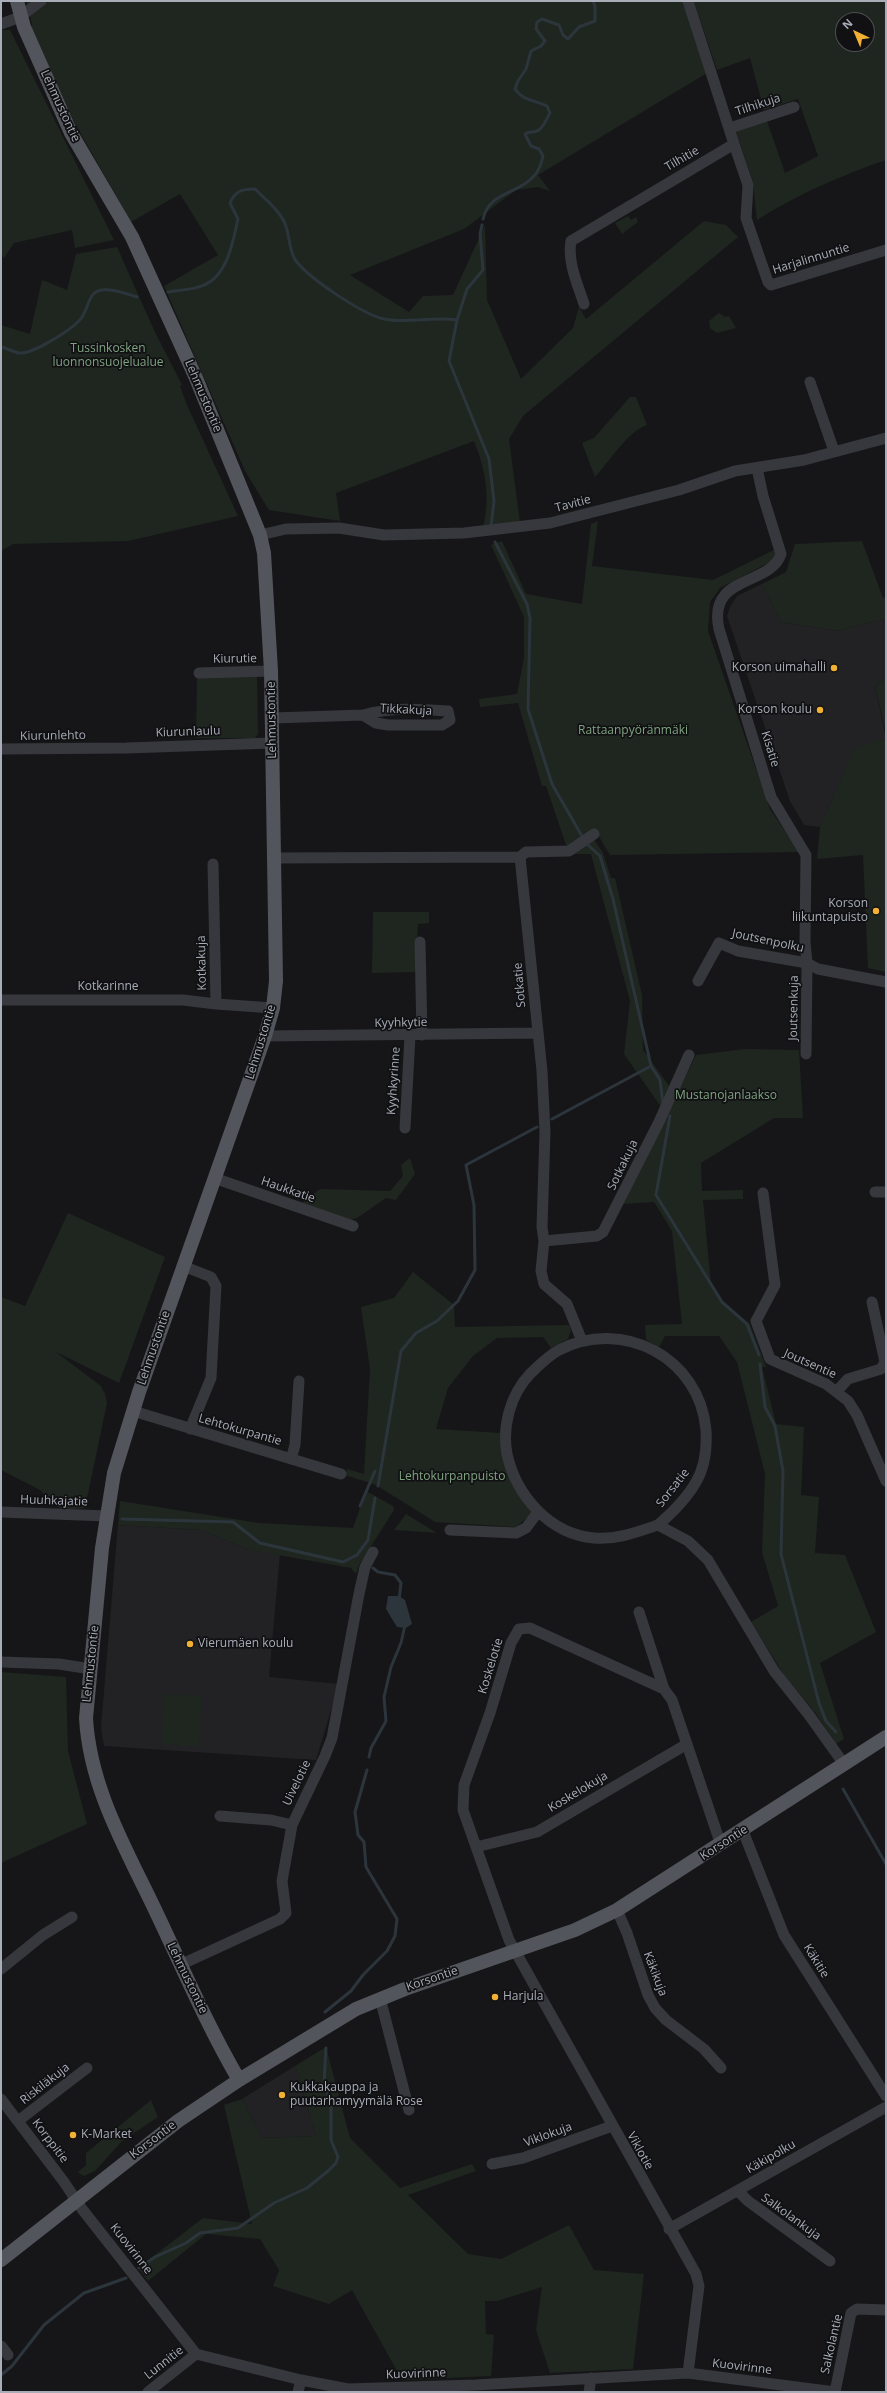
<!DOCTYPE html>
<meta charset="utf-8">
<style>
body{margin:0}
#map{position:relative;width:887px;height:2393px;overflow:hidden;background:#161618;font-family:"Open Sans",sans-serif}
canvas{display:block}
.frame{position:absolute;inset:0;border:2px solid #a8adb8;pointer-events:none}
.north{position:absolute;left:835px;top:12px;width:40px;height:40px;box-sizing:border-box;background:#111113;border:1px solid #4d4f55;border-radius:50%;rotate:316deg;font-size:11px;font-weight:700;line-height:16px;text-align:center;color:#a8adb8}
.north::after{content:'';display:block;margin:auto;width:14px;height:18px;background:#f2b134;clip-path:polygon(50% 0,100% 100%,50% 72%,0 100%)}
</style>
<div id="map">
<canvas width="887" height="2393"></canvas>
<div class="frame"></div>
<div class="north">N</div>
</div>
<script>
const g = document.querySelector('canvas').getContext('2d');
g.lineJoin = 'round';
function paint(path, color) { g.fillStyle = color; g.fill(path, 'evenodd'); }
function trace(path, color, width, dash) { g.strokeStyle = color; g.lineWidth = width; g.lineCap = dash ? 'butt' : 'round'; g.setLineDash(dash || []); g.stroke(path); }
function drawText(font, color, halo, rows, align = 'center') {
  g.font = font + ' "Open Sans",sans-serif'; g.lineWidth = 3.5; g.setLineDash([]); g.textBaseline = 'middle'; g.strokeStyle = halo; g.fillStyle = color; for (const [text, x, y, turn = 0] of rows) {
    g.save(); g.translate(x, y); g.rotate((+turn || 0) * Math.PI / 180); g.textAlign = isNaN(turn) ? turn : align; if (halo) g.strokeText(text, 0, 0); g.fillText(text, 0, 0); g.restore();
  }
}
const built = new Path2D(`
 M 762,584 L 781,622 L 837,631 L 883,619 L 886,626 L 886,680 L 875,685 L 886,739 L 855,748 L 820,827 L 804,825 L 790,801 L 727,616 L 730,607 L 737,596 Z
 M 118,1525 L 201,1530 L 250,1550 L 280,1554 L 269,1677 L 339,1684 L 316,1760 L 104,1746 L 101,1727 Z
 M 295,2066 L 316,2136 L 262,2138 L 242,2099 Z`);
const green = new Path2D(`
 M 26,1 L 683,1 L 707,73 L 538,175 L 550,191 L 538,187 L 516,190 L 464,229 L 350,275 L 409,312 L 423,296 L 453,295 L 485,225 L 487,300 L 521,379 L 573,328 L 579,307 L 586,319 L 704,221 L 726,225 L 738,237 L 523,416 L 509,439 L 520,523 L 483,527 C 491,498 485,468 474,441 L 336,493 L 340,521 L 269,510 L 245,471 L 164,286 L 218,255 L 180,194 L 131,222 L 77,127 L 30,32 L 32,24 Z
 M 694,1 L 886,1 L 886,160 C 840,176 798,194 757,220 L 753,182 L 735,129 L 767,121 L 785,173 L 818,156 L 798,99 L 764,110 L 750,58 L 717,70 ZM 843,20 L 867,20 L 867,44 L 843,44 Z
 M 1,30 L 10,30 L 16,42 L 114,240 L 75,248 L 72,230 L 14,243 L 4,258 L 1,255 Z
 M 628,216 L 631,220 L 636,217 L 638,222 L 622,234 L 615,223 Z
 M 117,247 L 154,330 L 182,385 L 180,386 L 187,405 L 238,516 L 128,541 L 13,544 L 1,551 L 1,325 L 30,334 L 42,280 L 67,290 L 76,254 Z
 M 719,313 L 725,317 L 729,316 L 736,328 L 717,333 L 710,328 L 709,321 Z
 M 630,397 L 636,397 L 647,425 C 627,432 610,461 595,477 L 582,443 L 594,438 Z
 M 598,521 L 592,566 L 713,580 L 776,549 L 775,558 L 768,563 L 720,588 L 710,602 L 708,631 L 770,809 L 799,852 L 610,855 L 595,830 L 567,848 L 546,786 L 542,786 L 518,703 L 480,707 L 479,699 L 517,694 L 524,658 L 524,617 L 491,545 L 502,541 L 526,594 L 582,604 L 591,524 Z
 M 862,541 L 883,598 L 886,597 L 886,626 L 883,619 L 837,631 L 781,622 L 762,584 L 786,572 L 795,544 Z
 M 197,675 L 257,675 L 258,734 L 255,738 L 196,738 Z
 M 886,680 L 886,734 L 875,685 Z
 M 886,739 L 886,972 L 868,968 L 863,855 L 817,859 L 820,827 L 855,747 Z
 M 593,838 L 603,853 L 611,878 L 615,878 L 642,995 L 643,1050 L 670,1087 L 661,1107 L 624,1054 L 630,1001 L 591,854 L 571,854 Z
 M 373,912 L 429,912 L 429,923 L 418,924 L 415,972 L 372,973 Z
 M 746,1049 L 799,1050 L 803,1118 L 774,1118 L 701,1163 L 702,1191 L 743,1190 L 743,1199 L 703,1200 L 711,1285 L 722,1303 L 747,1324 L 749,1322 L 766,1367 L 762,1367 L 776,1424 L 804,1427 L 801,1495 L 819,1497 L 815,1553 L 845,1555 L 876,1632 L 820,1663 L 844,1739 L 836,1744 L 817,1715 L 784,1675 L 751,1622 L 778,1606 L 762,1552 L 765,1474 L 737,1362 L 719,1336 L 665,1336 L 659,1347 L 646,1340 L 645,1325 L 682,1324 L 672,1231 L 654,1202 L 623,1204 L 696,1055 Z
 M 410,1158 L 415,1174 L 396,1200 L 386,1198 L 357,1218 L 349,1220 L 302,1203 L 320,1189 L 390,1191 L 403,1176 L 401,1165 Z
 M 68,1213 L 165,1257 L 119,1383 L 56,1352 L 101,1386 L 105,1394 L 107,1403 L 85,1508 L 63,1510 L 51,1503 L 40,1490 L 1,1470 L 1,1297 L 25,1306 Z
 M 413,1272 L 454,1305 L 455,1327 L 569,1325 L 571,1330 L 568,1339 L 551,1348 L 543,1337 L 497,1338 L 473,1356 L 448,1388 L 436,1429 L 501,1433 L 534,1512 L 516,1527 L 435,1522 L 376,1485 L 345,1475 L 347,1469 L 364,1474 L 370,1369 L 361,1307 L 394,1298 Z
 M 366,1491 L 393,1506 L 394,1510 L 359,1565 L 356,1574 L 351,1568 L 250,1550 L 201,1530 L 118,1525 L 120,1501 L 259,1523 L 353,1528 Z
 M 406,1514 L 437,1533 L 394,1530 Z
 M 1,1672 L 66,1677 L 68,1751 L 87,1824 L 1,1863 Z
 M 164,1694 L 202,1696 L 199,1746 L 161,1744 Z
 M 326,2047 L 350,2138 L 400,2188 L 472,2164 L 476,2171 L 408,2195 L 468,2254 L 501,2259 L 569,2225 L 594,2270 L 644,2274 L 633,2369 L 550,2373 L 536,2330 L 542,2287 L 497,2301 L 485,2301 L 486,2334 L 494,2335 L 491,2376 L 402,2380 L 352,2290 L 329,2304 L 273,2286 L 279,2270 L 260,2239 L 206,2234 L 148,2281 L 138,2268 L 203,2218 L 252,2224 L 224,2105 L 242,2099 L 262,2138 L 316,2136 L 295,2066 Z
 M 151,2100 L 158,2117 L 122,2141 L 95,2171 L 84,2176 L 80,2174 L 78,2172 L 86,2165 L 86,2153 Z`);
const water = new Path2D(`
 M 388,1596 L 399,1596 L 405,1600 L 412,1624 L 406,1628 L 397,1627 L 386,1609 Z`);
const stream = new Path2D(`
 M 483,219 C 489,192 517,194 532,178 C 539,172 541,164 543,156 L 539,149 L 531,146 L 525,134 C 529,131 532,133 537,131 C 544,128 546,119 550,113 L 547,106 C 535,100 523,101 515,89 L 518,81 L 526,69 L 531,51 L 541,46 L 545,41 L 536,29 L 537,22 L 542,19 L 559,25 L 563,35 L 568,39 L 579,27 L 595,21 L 595,6 L 593,1
 M 482,225 L 480,234 L 483,270 L 467,289 L 457,320 L 449,361 L 489,459 L 494,501 L 491,526
 M 168,292 C 179,290 194,290 204,285 C 228,275 233,241 238,219 L 230,203 C 235,191 242,189 255,189 C 264,198 276,207 282,218 C 291,230 287,249 296,261 C 310,279 362,314 384,319 C 408,324 433,316 457,320
 M 1,347 C 7,348 13,352 19,353 C 32,355 75,328 82,317 C 88,309 88,295 98,291 C 109,287 127,294 137,297
 M 495,542 L 527,604 L 530,618 L 528,709 L 552,784 L 583,838
 M 586,843 L 600,856 L 613,899 L 651,1066 L 660,1080 L 663,1104
 M 670,1116 L 656,1195 L 722,1302 L 747,1324 L 759,1355
 M 552,1119 L 651,1066
 M 760,1364 L 765,1407 L 775,1426 L 783,1471 L 781,1554 L 819,1703 L 826,1721 L 836,1732
 M 378,1486 L 401,1351 L 416,1333 L 437,1321 L 458,1301 L 475,1270 L 474,1205 L 466,1165 L 537,1127
 M 360,1506 L 375,1471
 M 122,1519 L 233,1522 L 260,1543 L 343,1562 L 357,1555 L 368,1540 L 375,1498
 M 373,1568 L 378,1572 L 395,1575 L 401,1583 L 399,1600
 M 369,1757 L 371,1748 L 386,1721 L 384,1697 L 391,1667 L 401,1643 L 405,1625
 M 843,1789 L 886,1864
 M 325,2012 L 351,1991 L 363,1975 L 387,1951 L 395,1936 L 397,1919 L 366,1867 L 364,1842 L 358,1835 L 355,1812 L 367,1770
 M 139,2268 L 155,2257 L 186,2243 L 200,2233 L 238,2228 L 274,2203 L 307,2188 L 328,2171 L 336,2163 L 338,2157 L 331,2140 L 331,2104 L 324,2083 L 326,2048
 M 1,2375 L 12,2366 L 44,2325 L 84,2293 L 126,2278`);
const minor = new Path2D(`
 M 1,24 L 20,17 L 41,1
 M 730,128 L 794,107
 M 734,144 L 748,185 L 746,218 L 768,282 L 771,285 L 886,250
 M 584,304 C 578,285 567,262 571,241 L 734,144 L 688,1
 M 810,382 L 834,451
 M 757,468 L 763,496 L 781,554 C 770,587 707,574 719,629 L 771,797 L 806,855 L 805,942 L 807,963 L 818,969 L 886,982
 M 260,535 L 286,529 L 339,528 L 384,535 L 464,533 L 550,523 L 679,490 L 735,471 L 804,460 L 886,438
 M 199,673 L 271,671
 M 273,718 L 363,715 L 376,723 L 388,725 L 442,725 L 450,720 L 448,711 C 419,709 392,707 363,715
 M 1,749 L 126,748 L 273,743
 M 520,857 L 526,852 L 569,851 L 594,834
 M 275,858 L 520,857 L 542,1071 L 545,1132 L 542,1227 L 544,1241 L 541,1271 L 544,1284 L 567,1304 L 582,1341
 M 213,864 L 216,1004 L 273,1008
 M 420,942 L 422,1035
 M 698,981 L 719,943 L 738,951 L 807,963 L 806,1054
 M 1,1000 L 183,1000 L 216,1004
 M 265,1036 L 538,1033
 M 405,1128 L 410,1036
 M 214,1178 L 353,1226
 M 875,1192 L 886,1192
 M 763,1193 L 775,1285 L 756,1321 L 770,1359 L 826,1384 L 848,1401 L 857,1415 L 886,1481
 M 544,1241 L 597,1236 L 603,1232 L 659,1122 L 689,1055
 M 183,1266 L 211,1277 L 216,1286 L 211,1378 L 190,1429
 M 837,1391 L 848,1379 L 881,1369 L 885,1362 L 872,1302
 M 133,1411 L 341,1474
 M 291,1459 L 295,1445 L 299,1381
 M 1,1512 L 107,1516
 M 658,1525 C 637,1532 616,1540 594,1538 C 549,1534 516,1495 507,1454 C 502,1427 510,1395 530,1374 C 538,1366 548,1356 559,1350 C 623,1317 700,1358 706,1430 C 707,1448 705,1467 696,1482 C 687,1498 672,1513 658,1525 L 688,1541 L 708,1560 L 774,1671 L 809,1715 L 844,1764
 M 450,1530 L 516,1533 L 526,1528 L 538,1512
 M 639,1612 L 664,1689
 M 1,1662 L 59,1664 L 91,1669
 M 220,1816 L 271,1820 L 292,1825
 M 743,1831 L 784,1935 L 886,2096
 M 476,1847 L 537,1832 L 687,1744
 M 617,1910 L 627,1933 L 648,1995 L 655,2008 L 666,2020 L 704,2049 L 721,2068
 M 180,1965 L 280,1919 L 286,1913 L 282,1881 L 292,1825 L 325,1756 L 332,1738 L 359,1594 L 365,1567 L 373,1552
 M 1,1969 L 43,1935 L 72,1917
 M 380,1998 L 409,2110
 M 1,2099 L 64,2182 L 82,2209 L 196,2354 L 301,2380 L 348,2389 L 475,2385 L 688,2373 L 835,2392
 M 18,2121 L 87,2068
 M 492,2164 L 523,2158 L 612,2126
 M 738,2191 L 748,2201 L 830,2261
 M 669,2229 L 886,2107
 M 1,2346 L 8,2355
 M 688,2373 L 699,2286 L 696,2274 L 509,1940 L 463,1810 L 464,1785 L 490,1713 L 511,1643 L 519,1629 L 530,1628 L 664,1689 L 672,1700 L 721,1845
 M 148,2392 L 196,2354
 M 298,2392 L 301,2380
 M 589,2392 L 591,2378
 M 835,2392 L 851,2313 L 857,2309 L 886,2310`);
const major = new Path2D(`
 M 17,1 L 24,27 L 71,133 L 132,237 L 196,378 L 260,535 L 264,553 L 271,671 L 276,981 L 273,1008 L 265,1036 L 139,1392 L 114,1473 L 102,1548 L 86,1718 C 90,1790 128,1852 158,1916 C 184,1971 208,2027 239,2080
 M 1,2260 L 178,2121 L 239,2080 L 356,2009 L 405,1989 L 575,1930 L 617,1910 L 886,1737`);
const markers = [
 [834,668,4,"#f2b134"],
 [820,710,4,"#f2b134"],
 [876,911,4,"#f2b134"],
 [190,1644,4,"#f2b134"],
 [495,1997,4,"#f2b134"],
 [282,2095,4,"#f2b134"],
 [73,2135,4,"#f2b134"]
];
const streetNames = [
 ["Tilhikuja",758,105,-18],
 ["Lehmustontie",60,106,65],
 ["Tilhitie",682,159,-30],
 ["Harjalinnuntie",811,259,-17],
 ["Lehmustontie",203,396,67],
 ["Tavitie",573,504,-15],
 ["Kiurutie",235,659,-1],
 ["Tikkakuja",406,710,3],
 ["Lehmustontie",272,720,-91],
 ["Kiurunlaulu",188,732,-2],
 ["Kiurunlehto",53,736,-1],
 ["Kisatie",770,749,73],
 ["Joutsenpolku",768,941,12],
 ["Kotkakuja",202,963,-91],
 ["Sotkatie",520,985,-95],
 ["Kotkarinne",108,987],
 ["Joutsenkuja",794,1008,-89],
 ["Kyyhkytie",401,1023,-1],
 ["Lehmustontie",261,1042,-73],
 ["Kyyhkyrinne",394,1081,-86],
 ["Sotkakuja",623,1165,-64],
 ["Haukkatie",288,1190,19],
 ["Lehmustontie",154,1348,-71],
 ["Joutsentie",810,1364,24],
 ["Lehtokurpantie",240,1430,16],
 ["Sorsatie",673,1488,-52],
 ["Huuhkajatie",54,1501,2],
 ["Lehmustontie",91,1664,-84],
 ["Koskelotie",491,1666,-73],
 ["Uivelotie",297,1783,-64],
 ["Koskelokuja",578,1792,-31],
 ["Korsontie",724,1843,-33],
 ["Käkitie",816,1961,58],
 ["Käkikuja",655,1974,69],
 ["Lehmustontie",187,1978,64],
 ["Korsontie",432,1979,-19],
 ["Riskiläkuja",45,2084,-38],
 ["Viklokuja",548,2135,-20],
 ["Korsontie",153,2140,-37],
 ["Korppitie",50,2141,53],
 ["Viklotie",640,2151,61],
 ["Käkipolku",771,2157,-30],
 ["Salkolankuja",791,2217,36],
 ["Kuovirinne",131,2249,52],
 ["Salkolantie",832,2344,-77],
 ["Lunnitie",164,2363,-38],
 ["Kuovirinne",742,2367,7],
 ["Kuovirinne",416,2374,-2]
];
const parkNames = [
 ["Tussinkosken",108,349],
 ["luonnonsuojelualue",108,363],
 ["Rattaanpyöränmäki",633,731],
 ["Mustanojanlaakso",726,1096],
 ["Lehtokurpanpuisto",452,1477]
];
const poiNames = [
 ["Korson uimahalli",826,668,"right"],
 ["Korson koulu",812,710,"right"],
 ["Korson",868,904,"right"],
 ["liikuntapuisto",868,918,"right"],
 ["Vierumäen koulu",198,1644],
 ["Harjula",503,1997],
 ["Kukkakauppa ja",290,2088],
 ["puutarhamyymälä Rose",290,2102],
 ["K-Market",81,2135]
];
paint(built, '#222225');
paint(green, '#1e261f');
paint(water, '#2c353c');
trace(stream, '#2c353c', 3);
trace(minor, '#37383d', 11);
trace(major, '#53555c', 14);
for (const [x, y, r, color] of markers) { const dot = new Path2D(); dot.arc(x, y, r, 0, 2 * Math.PI); g.fillStyle = color; g.fill(dot); trace(dot, '#111113', 1.5); }
drawText('12px', '#a8adb8', '#111113', streetNames);
drawText('12px', '#7fa381', '#111113', parkNames);
drawText('12px', '#a8adb8', '#111113', poiNames, 'left');
</script>
